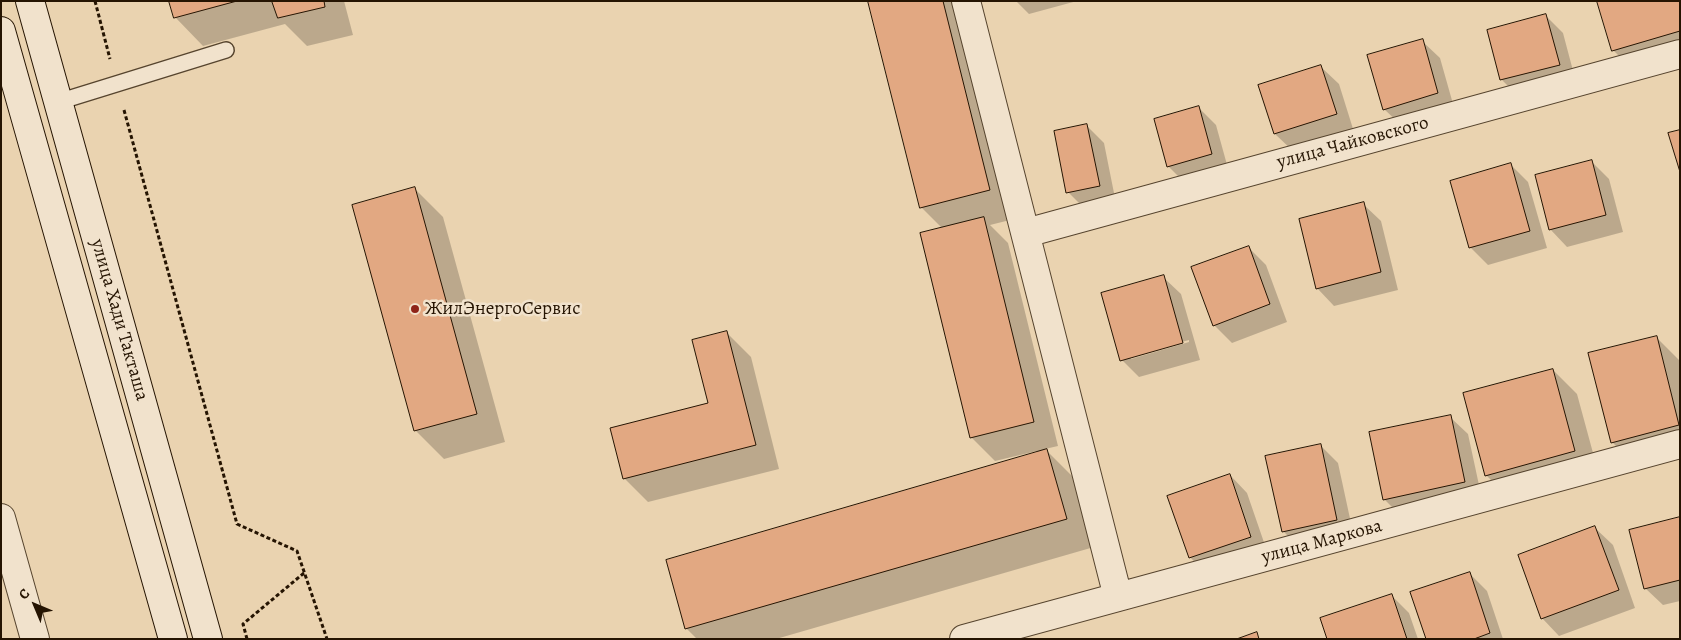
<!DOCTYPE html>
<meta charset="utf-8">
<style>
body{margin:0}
#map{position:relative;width:1681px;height:640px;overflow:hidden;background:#ead3b0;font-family:Alegreya,serif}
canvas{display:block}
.frame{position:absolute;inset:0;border:2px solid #251402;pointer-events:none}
.north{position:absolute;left:10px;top:580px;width:50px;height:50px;-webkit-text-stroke:4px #f1e2cc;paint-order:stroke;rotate:315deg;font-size:14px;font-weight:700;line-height:20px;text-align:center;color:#251402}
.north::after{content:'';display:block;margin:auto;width:18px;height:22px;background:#251402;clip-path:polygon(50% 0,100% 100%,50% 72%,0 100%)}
</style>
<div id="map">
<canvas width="1681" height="640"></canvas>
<div class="frame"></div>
<div class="north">С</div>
</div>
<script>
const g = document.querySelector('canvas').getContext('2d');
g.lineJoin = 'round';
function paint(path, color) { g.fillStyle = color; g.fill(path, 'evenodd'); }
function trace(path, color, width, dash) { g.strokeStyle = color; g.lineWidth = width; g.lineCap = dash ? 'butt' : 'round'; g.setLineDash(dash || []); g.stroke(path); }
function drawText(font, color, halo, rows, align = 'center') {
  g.font = font + ' Alegreya,serif'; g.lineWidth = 5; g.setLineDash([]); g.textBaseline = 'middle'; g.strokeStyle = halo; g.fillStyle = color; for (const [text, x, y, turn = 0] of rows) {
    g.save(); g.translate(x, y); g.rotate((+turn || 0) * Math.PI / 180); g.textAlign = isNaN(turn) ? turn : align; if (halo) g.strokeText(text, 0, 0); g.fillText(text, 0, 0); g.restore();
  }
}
const shadow = new Path2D(`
 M 170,1 L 344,1 L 353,35 L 307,46 L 285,24 L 203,46 L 175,17 Z
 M 869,1 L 963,1 L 1018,218 L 990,225 L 1008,243 L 1058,446 L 1045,449 L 1075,479 L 1094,547 L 776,639 L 697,639 L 686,628 L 1038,453 L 1037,451 L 995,461 L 972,438 L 943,229 L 921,207 Z
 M 1016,1 L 1077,1 L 1029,14 Z
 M 1680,1 L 1680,61 L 1637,74 L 1613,50 Z
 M 1546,16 L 1563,33 L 1576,82 L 1519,97 L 1502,80 L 1489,31 Z
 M 1422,41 L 1440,58 L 1455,111 L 1402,126 L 1384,109 Z
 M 1321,67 L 1339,84 L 1354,132 L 1293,151 L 1275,134 L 1260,86 Z
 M 1198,107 L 1216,125 L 1229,172 L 1186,184 L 1168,166 Z
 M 1086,125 L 1104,143 L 1116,203 L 1085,209 L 1068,192 Z
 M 1591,161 L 1609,179 L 1623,232 L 1567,247 L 1550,229 Z
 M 1511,165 L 1528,182 L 1547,248 L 1488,265 L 1470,247 Z
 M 415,189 L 443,217 L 505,442 L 444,459 L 416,431 Z
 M 1363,204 L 1381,221 L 1398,290 L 1334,306 L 1317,288 Z
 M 1248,247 L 1266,265 L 1287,322 L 1232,343 L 1214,325 Z
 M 1163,277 L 1181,294 L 1200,360 L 1139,377 L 1122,360 ZM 1189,340 L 1189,342 L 1131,359 L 1131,356 Z
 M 727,333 L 751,357 L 779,469 L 648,502 L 624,478 L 710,404 Z
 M 1656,337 L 1680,361 L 1680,455 L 1636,466 L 1612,442 Z
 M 1553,370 L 1577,394 L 1599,475 L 1510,499 L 1486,475 Z
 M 1450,417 L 1468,434 L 1482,499 L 1402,517 L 1384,499 Z
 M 1320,445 L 1338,463 L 1354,537 L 1300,548 L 1283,531 Z
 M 1230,475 L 1247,493 L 1268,554 L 1207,575 L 1190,557 Z
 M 1680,518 L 1680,601 L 1663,605 L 1645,588 Z
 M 1595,528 L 1613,545 L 1635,608 L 1559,636 L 1542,618 Z
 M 1469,573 L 1487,591 L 1503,639 L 1427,639 Z
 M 1392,596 L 1409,613 L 1418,639 L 1328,639 Z`);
const building = new Path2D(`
 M 169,1 L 237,1 L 174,18 Z
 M 272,1 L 324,1 L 325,7 L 278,18 Z
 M 868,1 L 943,1 L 990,190 L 920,208 Z
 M 1597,1 L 1680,1 L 1680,31 L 1612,51 Z
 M 1546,14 L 1560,65 L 1500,80 L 1487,30 Z
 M 1423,39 L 1438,93 L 1383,110 L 1367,55 Z
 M 1321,65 L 1337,114 L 1274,134 L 1258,85 Z
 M 1199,106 L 1212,154 L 1167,167 L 1154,119 Z
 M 1087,124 L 1100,186 L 1066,193 L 1054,131 Z
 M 1680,130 L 1680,172 L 1668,133 Z
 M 1592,160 L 1606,215 L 1549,230 L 1535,175 Z
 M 1511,163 L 1530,231 L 1469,248 L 1450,181 Z
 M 415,187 L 477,414 L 414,431 L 352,205 Z
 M 1364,202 L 1381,272 L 1316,289 L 1299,219 Z
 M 984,217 L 1034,422 L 970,438 L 920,233 Z
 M 1249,246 L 1270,304 L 1213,326 L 1191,267 Z
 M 1164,275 L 1183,343 L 1120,361 L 1101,293 Z
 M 727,331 L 756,445 L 623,479 L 610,428 L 708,403 L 692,340 Z
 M 1657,336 L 1679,425 L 1611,443 L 1588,353 Z
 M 1553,369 L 1575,451 L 1485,476 L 1463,393 Z
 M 1451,415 L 1465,482 L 1383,500 L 1369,432 Z
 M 1321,444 L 1337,520 L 1282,532 L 1265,456 Z
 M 1047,449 L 1067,519 L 685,629 L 666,560 Z
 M 1230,474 L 1251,537 L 1189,558 L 1167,496 Z
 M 1680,517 L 1680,580 L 1644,589 L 1629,530 Z
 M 1595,526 L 1619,590 L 1541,619 L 1518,555 Z
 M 1470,572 L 1490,633 L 1474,639 L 1426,639 L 1410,592 Z
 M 1392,594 L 1407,639 L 1327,639 L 1320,618 Z
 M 1257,632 L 1259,639 L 1237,639 Z`);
const path = new Path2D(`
 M 95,1 L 110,59
 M 124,110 L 237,524 L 297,551 L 327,639
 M 247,639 L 243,624 L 304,573`);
const lane = new Path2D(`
 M 58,102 L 226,50`);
const street = new Path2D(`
 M 966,1 L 1118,597
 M 1026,233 L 1680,54
 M 1,518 L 35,639
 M 964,639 L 1680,444`);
const secondary = new Path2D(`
 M 30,1 L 208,639
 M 1,31 L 173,639`);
const markers = [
 [415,309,5,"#8f2418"]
];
const streetNames = [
 ["улица Чайковского",1353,143,-15],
 ["улица Хади Такташа",119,320,74],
 ["улица Маркова",1322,542,-15]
];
const poiNames = [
 ["ЖилЭнергоСервис",425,309]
];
paint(shadow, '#0003');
paint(building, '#e2a882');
trace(building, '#251402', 1);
trace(lane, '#56442e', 18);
trace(street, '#56442e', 30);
trace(secondary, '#251402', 30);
trace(path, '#251402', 3, [4, 2.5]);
trace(lane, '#f1e2cc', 15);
trace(street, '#f1e2cc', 28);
trace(secondary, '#f1e2cc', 28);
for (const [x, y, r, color] of markers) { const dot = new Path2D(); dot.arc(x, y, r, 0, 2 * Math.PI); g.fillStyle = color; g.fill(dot); trace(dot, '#f1e2cc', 2); }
drawText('19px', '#251402', '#f1e2cc', streetNames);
drawText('19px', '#251402', '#f1e2cc', poiNames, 'left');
</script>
